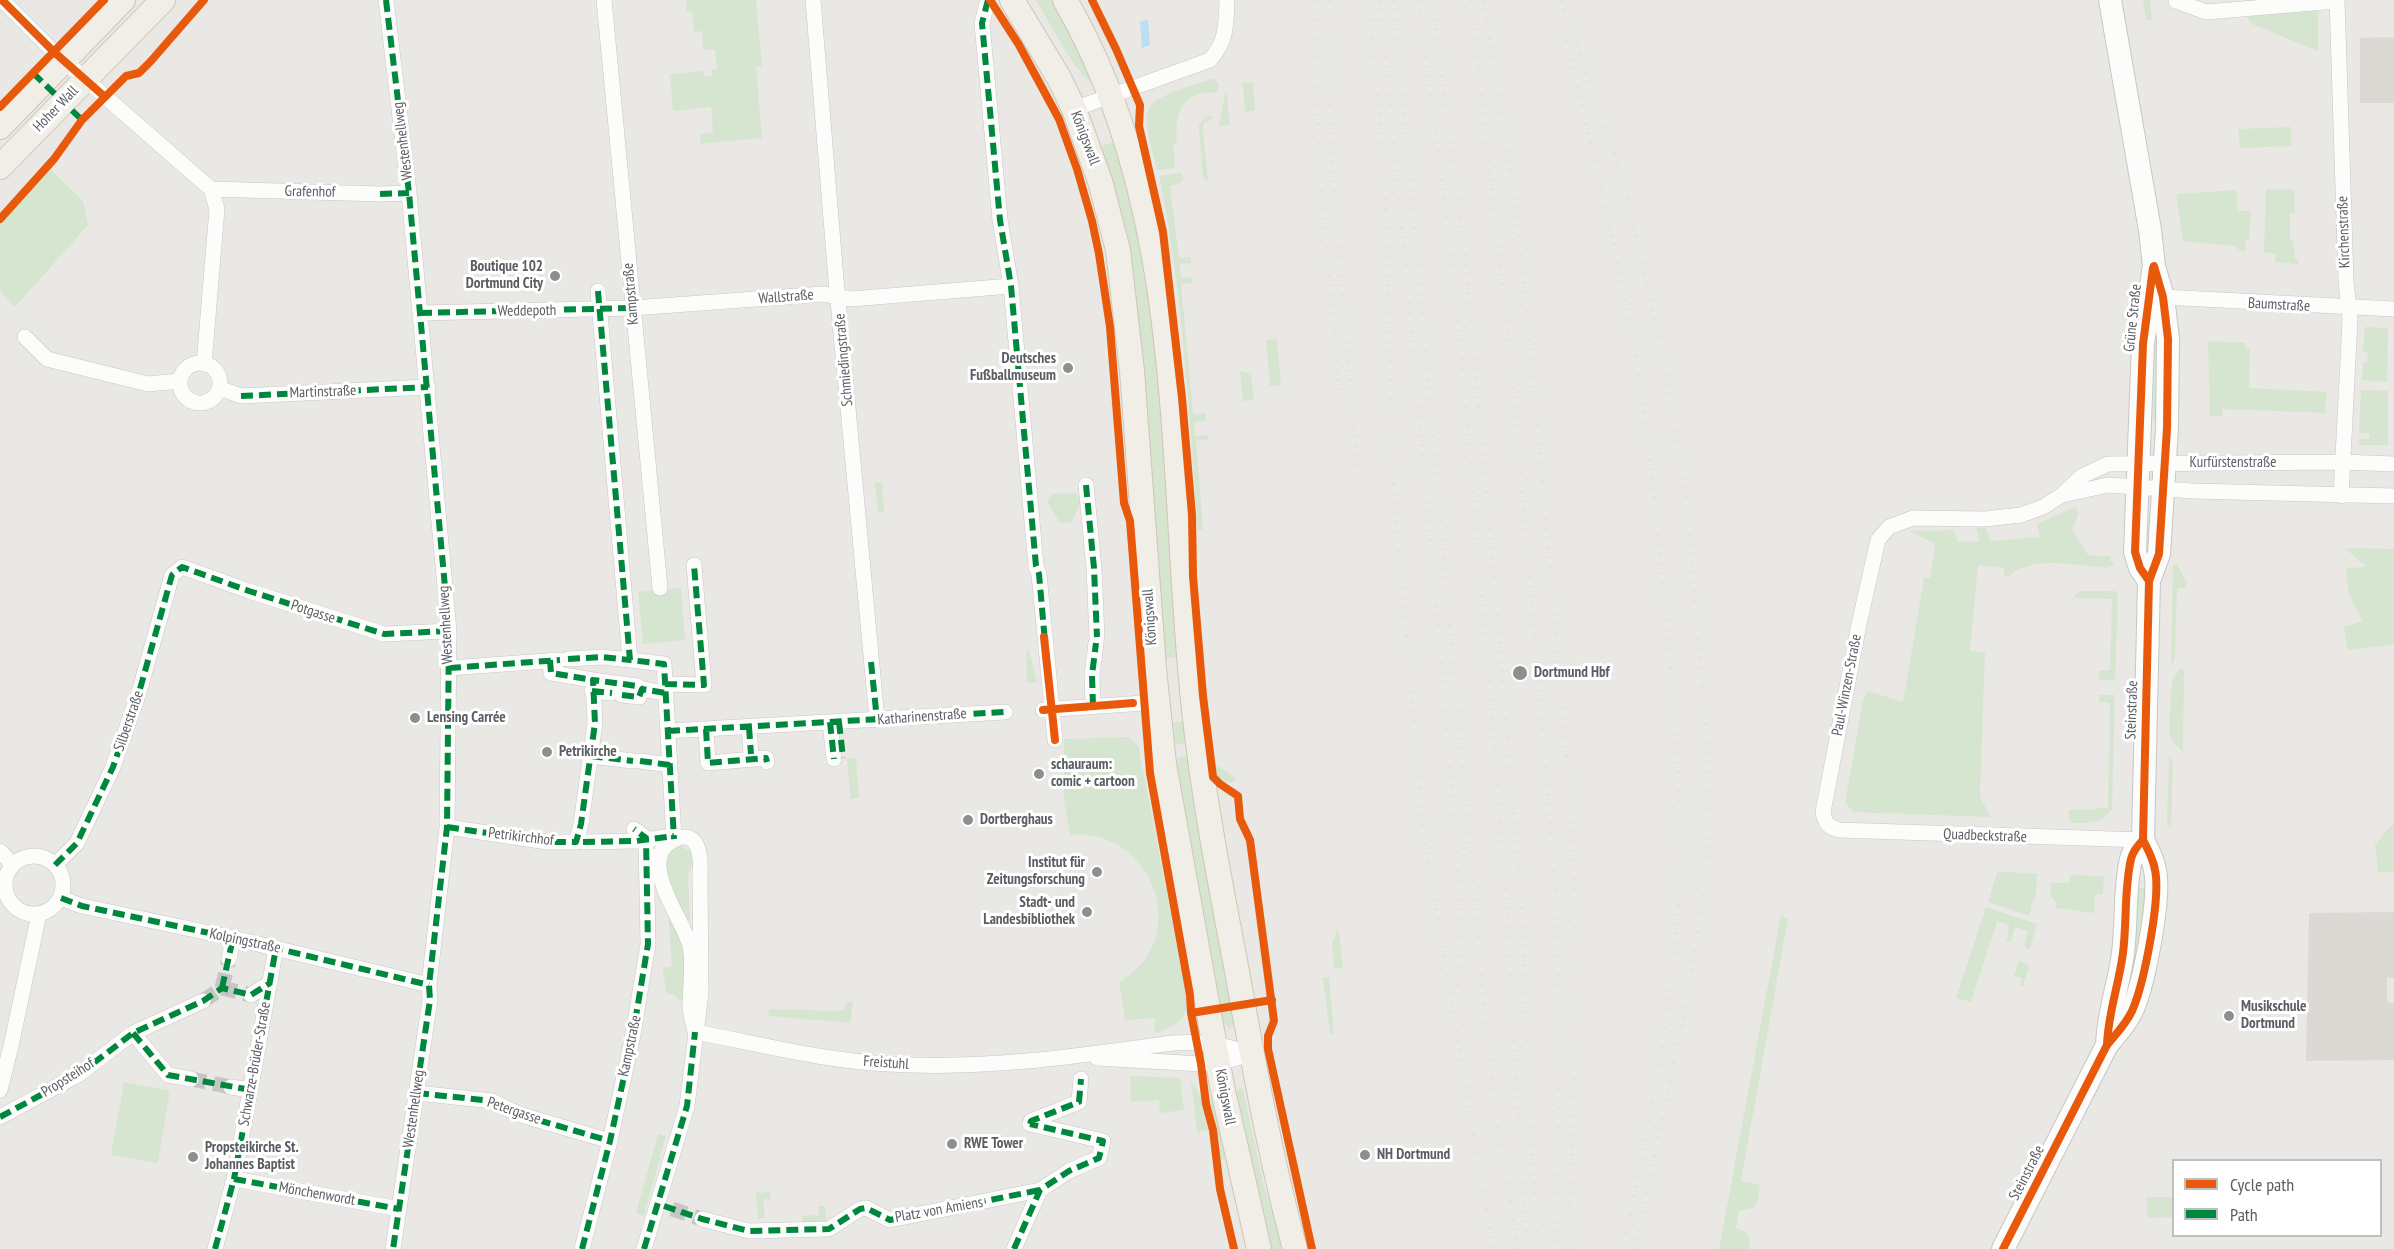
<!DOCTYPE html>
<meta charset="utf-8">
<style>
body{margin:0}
#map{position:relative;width:2394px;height:1249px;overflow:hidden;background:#eae8e4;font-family:"PT Sans Narrow",sans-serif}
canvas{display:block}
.legend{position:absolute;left:2172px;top:1159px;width:210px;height:78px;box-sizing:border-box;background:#fff;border:2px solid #bdbfc0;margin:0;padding:8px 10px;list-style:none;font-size:18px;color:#5a5e62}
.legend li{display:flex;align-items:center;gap:12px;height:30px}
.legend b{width:30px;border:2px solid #bdbfc0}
</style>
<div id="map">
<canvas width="2394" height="1249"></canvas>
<ul class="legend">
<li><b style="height:8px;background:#e8590c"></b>Cycle path</li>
<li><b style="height:8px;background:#00873e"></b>Path</li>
</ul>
</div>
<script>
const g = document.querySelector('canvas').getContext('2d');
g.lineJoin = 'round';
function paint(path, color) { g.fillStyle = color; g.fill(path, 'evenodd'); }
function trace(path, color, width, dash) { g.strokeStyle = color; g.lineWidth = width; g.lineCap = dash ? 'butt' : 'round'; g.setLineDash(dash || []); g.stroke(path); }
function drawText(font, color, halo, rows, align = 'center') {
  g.font = font + ' "PT Sans Narrow",sans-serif'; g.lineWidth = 6; g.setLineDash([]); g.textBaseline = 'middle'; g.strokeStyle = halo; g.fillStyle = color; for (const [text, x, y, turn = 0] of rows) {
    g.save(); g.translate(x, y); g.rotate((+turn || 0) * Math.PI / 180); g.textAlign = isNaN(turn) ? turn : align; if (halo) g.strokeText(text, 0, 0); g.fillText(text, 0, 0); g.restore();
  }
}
const education = new Path2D(`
 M 2394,37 L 2394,103 L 2360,103 L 2360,38 Z
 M 2394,912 L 2394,978 L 2387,978 L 2387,1002 L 2394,1003 L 2394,1060 L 2306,1061 L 2309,913 Z`);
const green = new Path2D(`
 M 686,0 L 756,0 L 762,66 L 756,67 L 762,138 L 701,144 L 700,134 L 713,132 L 711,107 L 673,111 L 670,74 L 704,71 L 704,76 L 712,76 L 712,70 L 717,69 L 715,50 L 703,50 L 702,31 L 694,32 L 692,12 L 687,12 Z
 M 1035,0 L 1056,0 L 1093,80 L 1091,82 C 1071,68 1051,22 1035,0 Z
 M 2143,0 L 2150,0 L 2152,20 L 2146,21 Z
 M 2318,8 L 2318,51 L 2252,24 L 2248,19 L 2250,15 Z
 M 1214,78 L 1219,84 L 1217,93 C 1182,89 1174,115 1177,143 L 1173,144 L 1175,168 L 1157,170 C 1154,155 1141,120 1150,106 C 1159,94 1200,83 1214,78 Z
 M 1243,83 L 1253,83 L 1255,111 L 1245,112 Z
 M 1226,90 L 1230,125 L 1219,126 Z
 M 1207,116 L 1212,116 L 1212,119 L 1204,123 L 1203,129 L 1208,180 L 1204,179 L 1203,175 L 1199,131 L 1199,124 Z
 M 2291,127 L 2291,146 L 2240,148 L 2238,129 Z
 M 1120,140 L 1131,178 L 1160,374 L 1179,657 L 1164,658 L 1146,389 L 1134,279 L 1123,218 L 1102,146 Z
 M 48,167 L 83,201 L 88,225 L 15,307 L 0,291 L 0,225 Z
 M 1182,173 L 1183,179 L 1180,183 L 1170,186 L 1179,258 L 1190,257 L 1191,263 L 1180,264 L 1181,278 L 1192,277 L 1193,283 L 1181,284 L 1193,414 L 1205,413 L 1207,421 L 1194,422 L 1195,436 L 1208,435 L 1208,440 L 1196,441 L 1203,529 L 1198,530 C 1189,412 1183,292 1159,176 Z
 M 2266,189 L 2294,190 L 2295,213 L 2290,213 L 2290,240 L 2293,241 L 2295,259 L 2298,259 L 2298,264 L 2275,262 L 2275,254 L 2264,252 Z
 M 2237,190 L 2237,211 L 2251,211 L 2249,240 L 2246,240 L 2245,251 L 2237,251 L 2236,246 L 2183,241 L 2176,194 Z
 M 2365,327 L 2388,328 L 2387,382 L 2362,380 L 2363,363 L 2367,362 L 2368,352 L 2363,351 Z
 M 2156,329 L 2161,329 L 2158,420 L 2153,420 Z
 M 1277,339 L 1281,385 L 1270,386 L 1266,340 Z
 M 2208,341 L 2245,343 L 2245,349 L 2250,349 L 2249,388 L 2327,392 L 2325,413 L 2222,409 L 2222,416 L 2210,416 Z
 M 1240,371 L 1246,372 L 1251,376 L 1254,400 L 1243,401 Z
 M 2361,390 L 2388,391 L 2388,445 L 2359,445 L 2359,439 L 2369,439 L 2370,433 L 2359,433 Z
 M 882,482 L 884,512 L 878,513 L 875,483 Z
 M 1076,493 L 1081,502 L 1072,522 L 1060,523 L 1047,502 L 1051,494 Z
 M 2075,507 L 2079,514 L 2072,529 L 2088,555 L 2109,556 L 2114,565 L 2108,568 C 2076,566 2035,554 2009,576 L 2004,576 L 2004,568 L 1978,565 L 1970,651 L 1985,652 L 1980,796 L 1990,817 L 1853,812 L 1846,804 L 1846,797 L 1863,700 L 1868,691 L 1903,702 L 1924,578 L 1930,578 L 1935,544 L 1909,531 L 1953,530 L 1958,542 L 1980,541 L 1976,528 L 1986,527 L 1990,541 L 2040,537 L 2037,524 Z
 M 2345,548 L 2394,549 L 2394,645 L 2347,650 L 2344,627 L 2362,621 L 2348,591 L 2346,568 L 2366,567 Z
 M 2177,564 L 2187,583 L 2186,588 L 2177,588 L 2175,656 L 2173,663 L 2171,663 L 2173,565 Z
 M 681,588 L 685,640 L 643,644 L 638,592 Z
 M 2082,591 L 2115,591 L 2118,594 L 2115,680 L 2099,680 L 2099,671 L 2110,670 L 2112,599 L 2074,598 L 2077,593 Z
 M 1027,649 L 1029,650 L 1037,683 L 1026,682 Z
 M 2181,668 L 2184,671 L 2183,752 L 2173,742 L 2169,732 L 2172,680 Z
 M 2099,695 L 2115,695 L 2112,809 C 2101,824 2088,823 2071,823 L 2069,819 L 2069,810 L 2097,810 L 2097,808 L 2108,808 L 2110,703 L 2099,702 Z
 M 1177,722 L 1185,722 L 1188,743 L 1176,744 L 1173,736 L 1175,735 L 1173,723 Z
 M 1129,737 L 1138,745 L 1187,996 C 1187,1021 1178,1025 1155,1033 L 1155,1018 L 1125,1020 L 1119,982 C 1194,941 1154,827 1070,835 L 1064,800 L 1064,739 Z
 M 2169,755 L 2173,761 L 2171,829 L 2167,824 Z
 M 1183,756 L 1191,757 L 1235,1004 L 1219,1006 L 1177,764 L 1177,759 Z
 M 856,758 L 859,798 L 851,799 L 847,759 Z
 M 1214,763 L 1237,779 L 1232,783 L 1222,781 L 1216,778 Z
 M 2394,822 L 2394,872 L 2378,872 L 2375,845 Z
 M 680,846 L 690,851 L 694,860 L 688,876 L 690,920 L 687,920 C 673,897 660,878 670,850 Z
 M 1997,872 L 2037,873 L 2036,896 L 2032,902 L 2030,916 L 1988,902 Z
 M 2070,875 L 2104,876 L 2103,894 L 2095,894 L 2094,913 L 2055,908 L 2056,903 L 2050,895 L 2051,883 L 2069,883 Z
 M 2136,888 L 2146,888 L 2144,911 L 2129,991 L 2121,1001 Z
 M 1986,907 L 2037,924 L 2030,948 L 2027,949 L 2024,945 L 2028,932 L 2015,927 L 2011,941 L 2006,942 L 2009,925 L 1997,921 L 1971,1002 L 1956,998 Z
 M 668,913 L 684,944 L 685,1000 L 682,1002 L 673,994 L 667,994 L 662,967 L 670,967 L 672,965 Z
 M 1781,915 L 1788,919 L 1741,1181 L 1760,1185 L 1758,1201 L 1753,1208 L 1739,1211 L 1736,1228 C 1747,1231 1751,1237 1749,1249 L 1719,1249 Z
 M 1336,931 L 1339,931 L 1343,968 L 1334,969 L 1332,940 L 1335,938 Z
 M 2019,960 L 2029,966 L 2023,986 L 2020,986 L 2022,978 L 2014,976 Z
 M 1323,977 L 1329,977 L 1334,1033 L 1330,1034 Z
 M 847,1002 L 853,1002 L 850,1023 L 768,1016 L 769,1009 L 843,1011 Z
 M 1235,1008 L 1236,1020 L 1234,1026 L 1229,1028 L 1222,1021 L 1220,1010 Z
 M 1130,1076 L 1180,1078 L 1184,1110 L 1160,1113 L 1159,1100 L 1131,1102 Z
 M 124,1082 L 170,1091 L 158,1163 L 111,1155 Z
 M 1191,1082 C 1203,1094 1206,1114 1210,1130 L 1197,1132 Z
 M 1240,1088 L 1243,1090 L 1264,1187 L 1286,1249 L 1272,1249 L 1237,1098 L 1237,1090 Z
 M 1207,1099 L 1213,1100 L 1225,1159 L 1220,1161 L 1217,1131 Z
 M 658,1134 L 666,1136 L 644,1216 L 636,1213 Z
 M 770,1192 L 771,1199 L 763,1200 L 765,1218 L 758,1219 L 756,1193 Z
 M 2147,1197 L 2173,1197 L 2173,1217 L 2147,1218 Z
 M 818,1206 L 825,1206 L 827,1221 L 802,1223 L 802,1216 L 819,1215 Z`);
const water = new Path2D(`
 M 1148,20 L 1150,45 L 1142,48 L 1140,21 Z`);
const streetTunnel = new Path2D(`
 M 222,988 L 229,959
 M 203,1001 L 222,988 L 251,995
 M 191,1079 L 231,1087
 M 672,1209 L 702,1219`);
const street = new Path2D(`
 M 2,0 L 54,52 L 211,189 L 217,209 L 204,364
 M 386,0 L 409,193 L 449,631 L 447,827 L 429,985 L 430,1000 L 393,1249
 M 604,0 L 660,588
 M 813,0 L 836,279 L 877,720
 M 988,0 L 982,23 L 1000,220 L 1011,286 L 1036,566 L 1039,574 L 1055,740
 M 2337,0 L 2346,281 L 2350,320 L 2341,496
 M 2176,1 L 2206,12 L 2337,1
 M 1074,109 L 1210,60 C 1227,41 1226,25 1227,0
 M 211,189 L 380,194 L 409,193
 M 598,291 L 630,660 L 664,664 L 674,839
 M 2163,297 L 2394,309
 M 420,313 L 633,308 L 823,294 L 851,299 L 1011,286
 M 25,337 L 47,359 L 148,384 L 180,381
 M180 383a20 20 0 1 1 40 0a20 20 0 1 1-40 0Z
 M 219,388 L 241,396 L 428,387
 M 1086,485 L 1094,568 L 1097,637
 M 2062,495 L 2108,485 L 2193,491 L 2394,496
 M 568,659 L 602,657 L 630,660
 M 550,660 L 551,673 L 593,680
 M 449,668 L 560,660
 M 665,684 L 704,685 L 694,565
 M 592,691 L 612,693
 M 622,695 L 639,697 L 642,689 L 666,693
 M 1093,706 L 1092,675 L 1096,643
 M 1043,710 L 1143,703
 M 830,722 L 834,759
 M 749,727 L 751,754
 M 706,729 L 708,763 L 766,758 L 767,762
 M 668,731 L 1005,712
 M 591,756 L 633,761
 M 640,761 L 670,765
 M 447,827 L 547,842 L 576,842 L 581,824 L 595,723 L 593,680 L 637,686 L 642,689
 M 2143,840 L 1839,830 C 1828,827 1825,823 1823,812 L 1859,624 L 1878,540 L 1889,527 L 1913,518 L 1985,519 L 2021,515 L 2043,507 L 2062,495 L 2082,476 L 2108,464 L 2342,462 L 2394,464
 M 583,842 L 636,841 L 674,836
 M 0,851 L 13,865
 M5 885a29 29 0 1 1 58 0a29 29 0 1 1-58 0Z
 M 55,865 L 77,843 L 113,767 L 140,689 L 172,575 L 182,567 L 249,591 L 384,634 L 449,631
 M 61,898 L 82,906 L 233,938 L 429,985
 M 229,959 L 233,938
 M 251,995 L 270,983
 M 695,1032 C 760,1044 824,1061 889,1064 C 985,1070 1078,1056 1172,1043 C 1207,1041 1220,1044 1252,1054
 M 133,1033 L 168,1075 L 191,1079
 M 1097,1058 L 1201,1064 L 1218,1063 L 1252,1054
 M 231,1087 L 251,1090
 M 0,1090 L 11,1046 L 39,914
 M 417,1093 L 492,1101 L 521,1115 L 610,1141
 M 0,1117 L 78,1075 L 133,1033 L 203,1001
 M 1030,1124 L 1031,1121 L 1079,1102 L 1081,1079
 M 234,1179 L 399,1209
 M 702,1219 L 749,1231 L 829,1229 L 860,1209 L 866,1208 L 890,1220 L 1040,1190
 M 215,1249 L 234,1179 L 276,948
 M 582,1249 L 610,1141 L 632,1040 L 648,944 L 646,838 L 634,829
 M 644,1249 L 687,1106 L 701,992 L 700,876 C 701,861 701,829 676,839 C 633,857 684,920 690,946 C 694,965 690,985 690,1005 C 690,1014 693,1023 695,1032
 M 1014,1249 L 1040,1190 L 1069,1171 L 1099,1158 L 1103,1141 L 1030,1124`);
const secondary = new Path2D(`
 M 2149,581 L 2140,568 L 2135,552 L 2143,344 L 2153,271
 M 2107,1045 C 2108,1013 2119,984 2123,953 C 2127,922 2124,889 2131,859 C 2133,851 2137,846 2143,840
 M 2003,1249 L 2107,1045 C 2116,1034 2126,1024 2132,1011 C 2144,984 2161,898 2155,870 C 2153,858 2148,850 2143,840 L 2149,581 L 2159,554 L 2167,428 L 2168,339 L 2163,297 L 2154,266 L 2150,230 L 2110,0`);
const primary = new Path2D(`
 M 1012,0 L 1059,78 L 1074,109 L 1100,181 L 1118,250 L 1132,371 L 1154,668 L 1164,764 L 1222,1086 L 1259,1249
 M 1065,0 C 1188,212 1169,464 1193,700 C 1202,790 1219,878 1236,966 C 1253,1061 1270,1156 1295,1249
 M 0,127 L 123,0
 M 0,167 L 163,0`);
const rail = new Path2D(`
 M 1317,0 L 1317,93 L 1321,176 L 1339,390
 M 1329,0 C 1325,158 1345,314 1358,472
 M 1368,0 L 1380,118 L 1386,211 L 1392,453 L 1396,521 L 1424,837 L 1493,1249
 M 1380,0 L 1408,288 L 1455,820 L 1459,879 L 1458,997
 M 1394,0 L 1487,1036 L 1496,1114 L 1518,1249
 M 1419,0 L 1452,259 L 1471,459 L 1508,920 L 1516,1083 L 1527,1249
 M 1432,0 L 1465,254 L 1502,668 L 1522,908 L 1530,1121 L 1538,1249
 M 1471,0 L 1512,371 L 1557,903 L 1559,1108 L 1556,1249
 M 1484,0 L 1515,202 L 1526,298 L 1572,818 L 1576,960 L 1576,1051 L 1568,1249
 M 1561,0 L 1623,178 L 1664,362 L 1680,450 L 1688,516 L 1707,743 L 1709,833 L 1702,907 L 1687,1001 L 1635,1249
 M 1567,40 C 1591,149 1620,259 1638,370 C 1652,462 1660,553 1668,645 C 1674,721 1682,797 1680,872 C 1675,1000 1649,1125 1623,1249`);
const quiet = new Path2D(`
 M 386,0 L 409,193 L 449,631 L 447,827 L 429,985 L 430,1000 L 393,1249
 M 988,0 L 982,23 L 1000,220 L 1011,286 L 1036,566 L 1039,574 L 1045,642
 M 33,73 L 82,120
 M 380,194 L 409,193
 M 598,291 L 630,660 L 664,664 L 674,839
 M 420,313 L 633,308
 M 241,396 L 428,387
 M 1086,485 L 1094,568 L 1097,637
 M 568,659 L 602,657 L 630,660
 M 550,660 L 551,673 L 593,680
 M 871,662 L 877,720
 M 449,668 L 560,660
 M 665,684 L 704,685 L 694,565
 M 592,691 L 612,693
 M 622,695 L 639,697 L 642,689 L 666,693
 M 1093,706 L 1092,675 L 1096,643
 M 830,722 L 834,759
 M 839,722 L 843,758
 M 749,727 L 751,754
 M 706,729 L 708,763 L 766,758 L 767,762
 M 668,731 L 1005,712
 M 591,756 L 633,761
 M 640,761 L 670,765
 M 447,827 L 547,842 L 576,842 L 581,824 L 595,723 L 593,680 L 637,686 L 642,689
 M 583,842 L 636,841 L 674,836
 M 55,865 L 77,843 L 113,767 L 140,689 L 172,575 L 182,567 L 249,591 L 384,634 L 449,631
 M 61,898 L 82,906 L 233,938 L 429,985
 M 222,988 L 233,938
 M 133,1033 L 168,1075 L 251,1090
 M 417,1093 L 492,1101 L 521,1115 L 610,1141
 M 0,1117 L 78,1075 L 133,1033 L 203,1001 L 222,988 L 251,995 L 270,983
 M 1030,1124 L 1031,1121 L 1079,1102 L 1081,1079
 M 234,1179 L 399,1209
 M 664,1206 L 702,1219 L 749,1231 L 829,1229 L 860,1209 L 866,1208 L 890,1220 L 1040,1190
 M 215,1249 L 234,1179 L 276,948
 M 582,1249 L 610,1141 L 632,1040 L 648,944 L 646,838 L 634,829
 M 644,1249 L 687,1106 L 695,1032
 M 1014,1249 L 1040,1190 L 1069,1171 L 1099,1158 L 1103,1141 L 1030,1124`);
const cycleway = new Path2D(`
 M 2,0 L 54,52 L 105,97
 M 990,0 L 1019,45 L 1059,119 L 1077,169 L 1092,221 L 1099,254 L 1110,327 L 1124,503 L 1130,521 L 1150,773 L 1190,995 L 1191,1013 L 1201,1064 L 1206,1104 L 1213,1130 L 1220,1189 L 1234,1249
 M 1092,0 L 1116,49 L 1140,105 L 1139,126 L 1163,232 L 1182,398 L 1192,515 L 1193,576 L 1203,696 L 1213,777 L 1220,784 L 1238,796 L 1240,819 L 1250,840 L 1274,1021 L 1268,1036 L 1268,1049 L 1312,1249
 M 0,107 L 104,0
 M 0,219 L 54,159 L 82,120 L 126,76 L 139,73 L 151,61 L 204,0
 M 2149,581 L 2140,568 L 2135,552 L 2143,344 L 2153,268
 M 1044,637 L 1055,740
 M 1043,710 L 1133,703
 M 1191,1013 L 1272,1000
 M 2107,1045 C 2108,1013 2119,984 2123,953 C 2127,922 2124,889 2131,859 C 2133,851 2137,846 2143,840
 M 2003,1249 L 2107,1045 C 2116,1034 2126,1024 2132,1011 C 2144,984 2161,898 2155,870 C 2153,858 2148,850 2143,840 L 2149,581 L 2159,554 L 2167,428 L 2168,339 L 2163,297 L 2154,266`);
const markers = [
 [555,276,6,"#8c8e90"],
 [1068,368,6,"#8c8e90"],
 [1520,673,8,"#8c8e90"],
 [415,718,6,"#8c8e90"],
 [547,752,6,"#8c8e90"],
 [1039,774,6,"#8c8e90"],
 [968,820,6,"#8c8e90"],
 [1097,872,6,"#8c8e90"],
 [1087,912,6,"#8c8e90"],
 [2229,1016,6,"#8c8e90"],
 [952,1144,6,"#8c8e90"],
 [1365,1155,6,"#8c8e90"],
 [193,1157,6,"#8c8e90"]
];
const streetNames = [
 ["Hoher Wall",56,109,-46],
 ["Königswall",1085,138,69],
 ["Westenhellweg",403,141,-97],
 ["Grafenhof",310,192,1],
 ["Kirchenstraße",2344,232,-92],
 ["Kampstraße",631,294,-95],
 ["Wallstraße",786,297,-4],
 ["Baumstraße",2279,305,3],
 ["Weddepoth",527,311,-1],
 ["Grüne Straße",2133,318,-84],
 ["Schmiedingstraße",844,360,-95],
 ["Martinstraße",323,392,-2],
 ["Kurfürstenstraße",2233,463],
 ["Potgasse",313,612,18],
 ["Königswall",1150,617,-94],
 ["Westenhellweg",446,625,-93],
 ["Paul-Winzen-Straße",1847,685,-79],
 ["Steinstraße",2132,710,-88],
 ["Katharinenstraße",922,717,-4],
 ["Silberstraße",129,721,-71],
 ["Quadbeckstraße",1985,836,2],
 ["Petrikirchhof",521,837,7],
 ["Kolpingstraße",245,941,12],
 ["Kampstraße",630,1046,-78],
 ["Freistuhl",886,1063,4],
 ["Schwarze-Brüder-Straße",255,1064,-80],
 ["Propsteihof",68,1078,-32],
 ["Königswall",1225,1097,79],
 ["Westenhellweg",414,1109,-82],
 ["Petergasse",514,1111,19],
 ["Steinstraße",2027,1173,-63],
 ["Mönchenwordt",317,1194,10],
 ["Platz von Amiens",939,1210,-10]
];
const poiNames = [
 ["Boutique 102",543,267,"right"],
 ["Dortmund City",543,284,"right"],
 ["Deutsches",1056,359,"right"],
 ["Fußballmuseum",1056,376,"right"],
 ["Dortmund Hbf",1534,673],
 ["Lensing Carrée",427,718],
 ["Petrikirche",559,752],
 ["schauraum:",1051,765],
 ["comic + cartoon",1051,782],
 ["Dortberghaus",980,820],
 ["Institut für",1085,863,"right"],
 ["Zeitungsforschung",1085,880,"right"],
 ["Stadt- und",1075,903,"right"],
 ["Landesbibliothek",1075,920,"right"],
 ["Musikschule",2241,1007],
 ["Dortmund",2241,1024],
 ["RWE Tower",964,1144],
 ["Propsteikirche St.",205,1148],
 ["Johannes Baptist",205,1165],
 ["NH Dortmund",1377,1155]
];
paint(education, '#dcd8d4');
paint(green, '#d5e5d0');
paint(water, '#bbe0f1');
trace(streetTunnel, '#c6c6c4', 15, [15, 8]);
trace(street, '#c6c7c6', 16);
trace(secondary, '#c6c6c6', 24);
trace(primary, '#d0c5b4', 26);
trace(street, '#fcfcfb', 15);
trace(secondary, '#fcfcfb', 22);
trace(primary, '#f1eee7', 24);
trace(rail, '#e1e1e1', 4.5, [1.5, 8]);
trace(quiet, '#00873e', 6, [12, 6]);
trace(cycleway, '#e8590c', 8);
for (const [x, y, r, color] of markers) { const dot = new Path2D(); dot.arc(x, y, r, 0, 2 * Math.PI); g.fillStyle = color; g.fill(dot); trace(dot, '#fff', 2); }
drawText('15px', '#5a5e62', '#fff', streetNames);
drawText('bold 15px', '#5a5e62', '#fff', poiNames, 'left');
</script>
